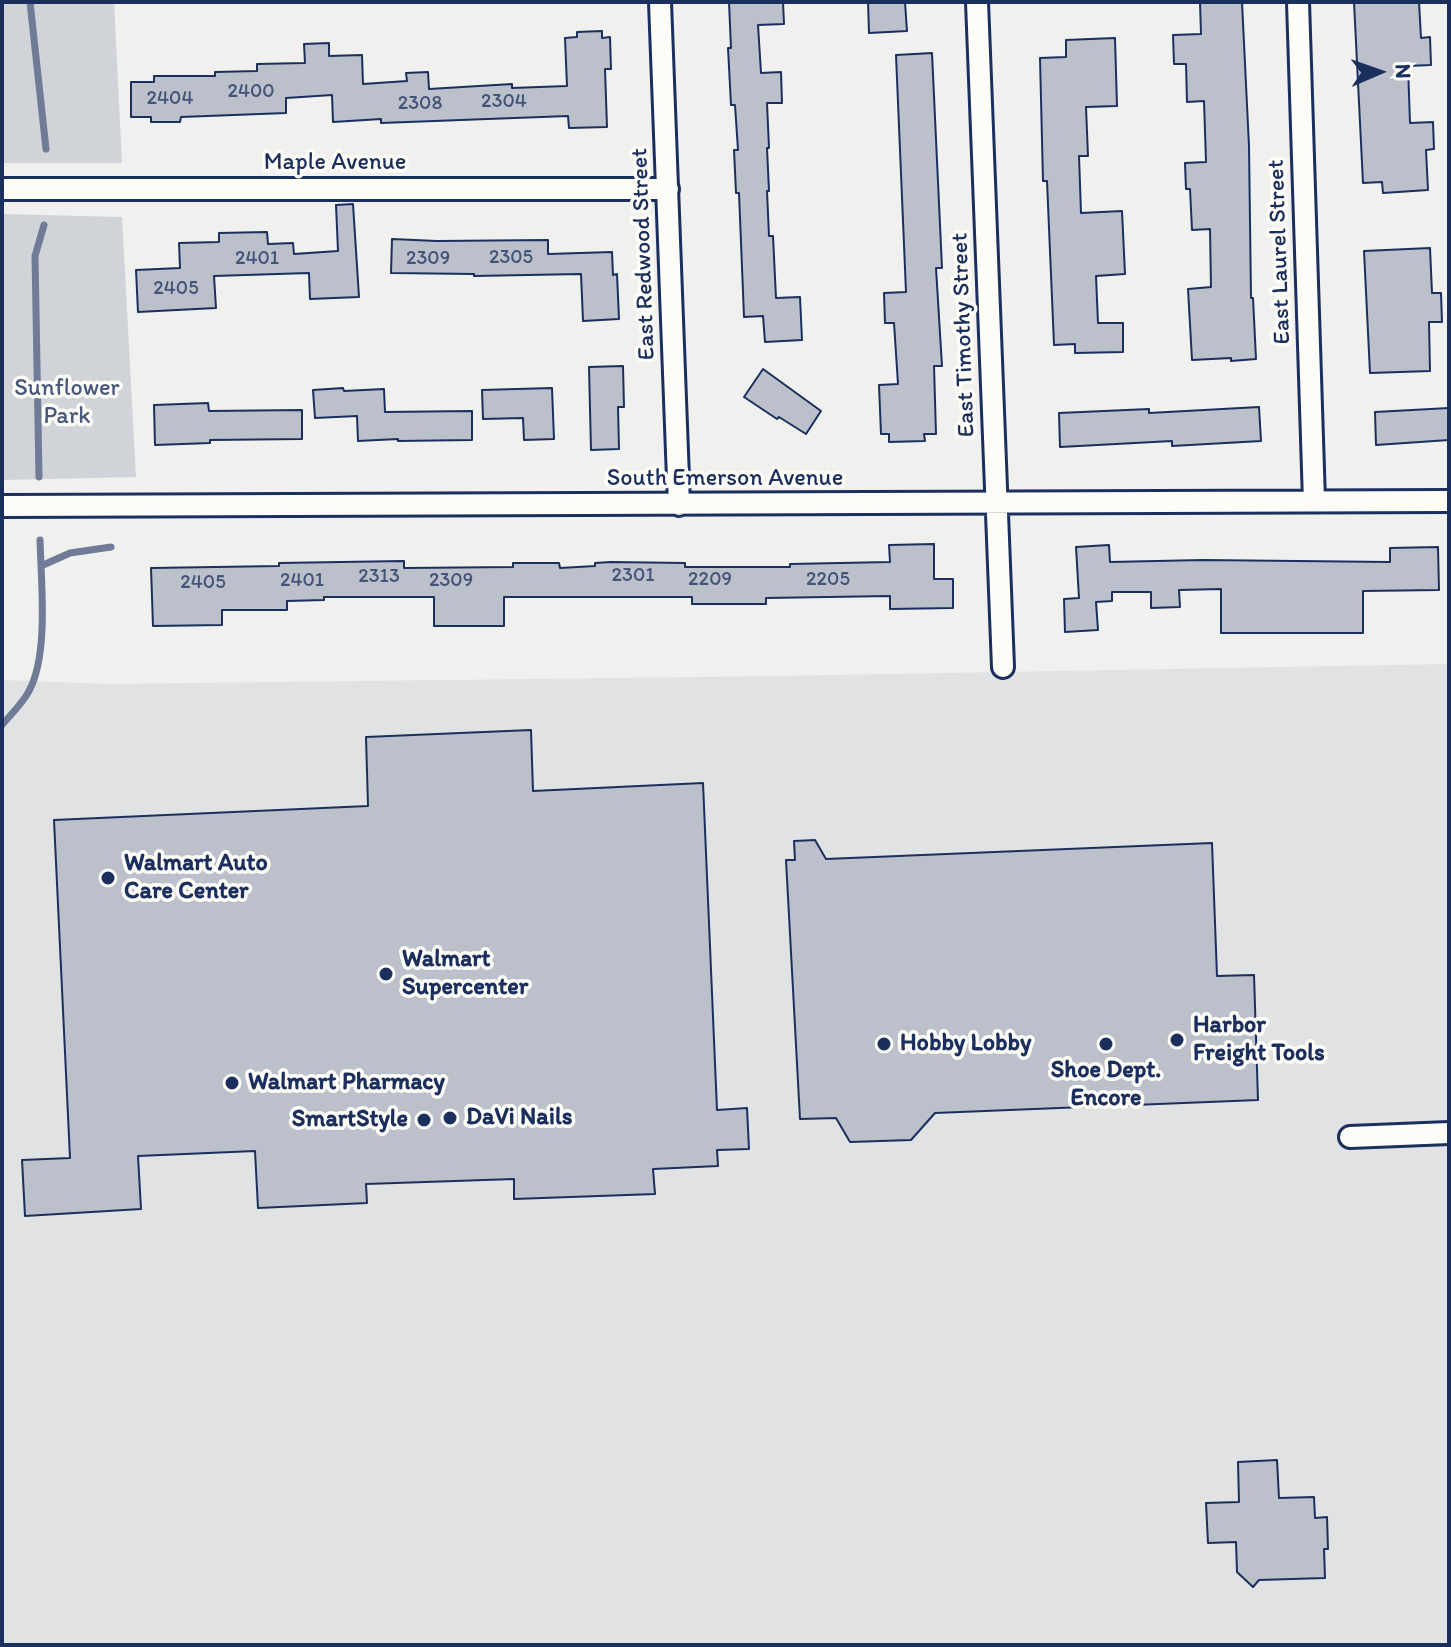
<!DOCTYPE html>
<style>
body{margin:0}
#map{position:relative;width:1451px;height:1647px;overflow:hidden;background:#f0f0ee;font-family:Itim,sans-serif}
canvas{display:block}
.frame{position:absolute;inset:0;border:4px solid #1b2f5e;pointer-events:none}
.north{position:absolute;left:1339px;top:32px;width:80px;height:80px;-webkit-text-stroke:6px #fdfcf7;paint-order:stroke;rotate:88deg;font-size:22px;font-weight:700;line-height:32px;text-align:center;color:#1b2f5e}
.north::after{content:'';display:block;margin:auto;width:28px;height:36px;background:#1b2f5e;clip-path:polygon(50% 0,100% 100%,50% 72%,0 100%)}
</style>
<div id="map">
<canvas width="1451" height="1647"></canvas>
<div class="frame"></div>
<div class="north">N</div>
</div>
<script>
const g = document.querySelector('canvas').getContext('2d');
g.lineJoin = 'round';
function paint(path, color) { g.fillStyle = color; g.fill(path, 'evenodd'); }
function trace(path, color, width, dash) { g.strokeStyle = color; g.lineWidth = width; g.lineCap = dash ? 'butt' : 'round'; g.setLineDash(dash || []); g.stroke(path); }
function drawText(font, color, halo, rows, align = 'center') {
  g.font = font + ' Itim,sans-serif'; g.lineWidth = 7; g.setLineDash([]); g.textBaseline = 'middle'; g.strokeStyle = halo; g.fillStyle = color; for (const [text, x, y, turn = 0] of rows) {
    g.save(); g.translate(x, y); g.rotate((+turn || 0) * Math.PI / 180); g.textAlign = isNaN(turn) ? turn : align; if (halo) g.strokeText(text, 0, 0); g.fillText(text, 0, 0); g.restore();
  }
}
const built = new Path2D(`
 M 1449,664 L 1449,1645 L 2,1645 L 2,680 L 109,684 L 778,676 Z`);
const green = new Path2D(`
 M 2,2 L 114,2 L 122,163 L 2,163 Z
 M 2,214 L 122,217 L 136,477 L 2,480 Z`);
const stream = new Path2D(`
 M 30,2 L 46,149
 M 39,477 L 35,256 L 44,225
 M 41,566 L 70,553 L 111,547
 M 2,725 C 11,714 23,703 29,691 C 49,654 41,582 40,540`);
const building = new Path2D(`
 M 729,2 L 783,2 L 784,24 L 758,25 L 761,73 L 781,72 L 782,103 L 767,103 L 769,148 L 767,148 L 769,191 L 767,191 L 769,236 L 773,236 L 776,298 L 800,297 L 802,340 L 765,342 L 763,316 L 744,317 L 739,193 L 736,193 L 734,150 L 738,150 L 735,105 L 731,105 L 728,48 L 731,48 Z
 M 868,2 L 905,2 L 907,31 L 869,33 Z
 M 1200,2 L 1242,2 L 1249,146 L 1251,298 L 1253,298 L 1256,359 L 1231,361 L 1231,358 L 1192,360 L 1188,289 L 1211,287 L 1210,229 L 1192,230 L 1190,189 L 1186,189 L 1185,163 L 1206,162 L 1204,101 L 1187,102 L 1186,64 L 1174,64 L 1173,35 L 1201,34 Z
 M 1354,2 L 1419,2 L 1421,38 L 1430,37 L 1431,65 L 1408,66 L 1410,123 L 1433,122 L 1434,149 L 1426,150 L 1428,190 L 1383,193 L 1382,182 L 1363,183 Z
 M 602,31 L 602,38 L 610,37 L 611,69 L 605,69 L 607,127 L 569,128 L 568,116 L 381,123 L 381,119 L 333,122 L 332,95 L 286,98 L 286,113 L 181,117 L 180,122 L 151,122 L 151,117 L 131,117 L 131,82 L 154,82 L 154,76 L 215,76 L 215,72 L 257,71 L 257,64 L 305,63 L 304,44 L 329,43 L 329,56 L 362,55 L 363,84 L 407,81 L 406,73 L 428,72 L 429,89 L 512,84 L 512,88 L 567,86 L 565,38 L 577,37 L 577,32 Z
 M 1115,38 L 1117,106 L 1086,107 L 1088,156 L 1079,156 L 1081,213 L 1122,211 L 1125,274 L 1096,276 L 1098,323 L 1123,323 L 1123,352 L 1075,353 L 1075,344 L 1054,345 L 1047,181 L 1043,181 L 1040,58 L 1066,57 L 1066,40 Z
 M 932,53 L 942,268 L 936,268 L 942,366 L 934,366 L 936,434 L 924,434 L 925,441 L 889,442 L 889,434 L 881,434 L 879,385 L 898,384 L 894,323 L 885,323 L 884,293 L 906,292 L 896,55 Z
 M 353,204 L 359,297 L 310,299 L 309,273 L 214,276 L 216,308 L 138,312 L 136,270 L 180,268 L 179,243 L 219,242 L 219,233 L 267,232 L 268,244 L 293,243 L 294,254 L 338,251 L 336,205 Z
 M 392,239 L 437,241 L 548,240 L 548,254 L 612,252 L 613,275 L 617,274 L 619,319 L 583,321 L 581,274 L 474,276 L 474,274 L 391,273 Z
 M 1430,248 L 1432,293 L 1441,293 L 1442,322 L 1429,322 L 1430,371 L 1370,373 L 1364,251 Z
 M 623,366 L 624,407 L 618,407 L 619,449 L 591,450 L 589,367 Z
 M 763,369 L 821,411 L 806,434 L 779,417 L 777,419 L 744,397 Z
 M 343,388 L 344,391 L 384,389 L 385,412 L 472,411 L 472,440 L 398,441 L 398,439 L 358,441 L 357,416 L 315,418 L 313,390 Z
 M 552,388 L 554,439 L 524,440 L 523,418 L 483,419 L 482,390 Z
 M 208,403 L 209,411 L 302,410 L 302,439 L 210,440 L 210,443 L 155,445 L 154,405 Z
 M 1259,407 L 1261,441 L 1172,446 L 1172,441 L 1060,447 L 1059,413 L 1149,409 L 1149,413 Z
 M 1449,408 L 1449,440 L 1376,445 L 1375,412 Z
 M 934,544 L 934,579 L 953,579 L 953,608 L 890,609 L 890,596 L 766,598 L 766,604 L 692,604 L 692,597 L 504,597 L 504,626 L 434,626 L 434,597 L 324,597 L 324,600 L 287,601 L 287,610 L 222,610 L 222,625 L 153,626 L 151,568 L 279,566 L 279,563 L 404,561 L 404,568 L 513,567 L 513,563 L 559,563 L 560,568 L 595,566 L 595,563 L 611,562 L 685,563 L 685,567 L 790,567 L 790,564 L 890,562 L 889,545 Z
 M 1109,545 L 1110,562 L 1203,560 L 1390,562 L 1390,548 L 1438,547 L 1439,590 L 1363,591 L 1363,633 L 1221,633 L 1221,589 L 1179,590 L 1180,607 L 1151,608 L 1151,592 L 1112,592 L 1112,601 L 1096,602 L 1098,630 L 1065,632 L 1064,599 L 1079,598 L 1076,547 Z
 M 531,730 L 533,791 L 703,783 L 717,1110 L 747,1108 L 749,1149 L 717,1150 L 718,1166 L 653,1169 L 655,1194 L 514,1199 L 514,1179 L 366,1184 L 367,1203 L 258,1208 L 255,1151 L 138,1156 L 141,1209 L 25,1216 L 22,1160 L 70,1158 L 54,820 L 368,806 L 366,737 Z
 M 815,840 L 826,859 L 1212,843 L 1217,976 L 1254,975 L 1258,1100 L 935,1113 L 911,1140 L 850,1142 L 836,1118 L 800,1119 L 786,860 L 795,860 L 794,841 Z
 M 1277,1460 L 1279,1498 L 1314,1497 L 1315,1518 L 1327,1517 L 1328,1549 L 1324,1549 L 1325,1578 L 1259,1580 L 1253,1587 L 1237,1572 L 1236,1542 L 1208,1543 L 1206,1503 L 1239,1502 L 1238,1462 Z`);
const street = new Path2D(`
 M 660,2 L 679,505
 M 977,2 L 1003,667
 M 1298,2 L 1314,501
 M 2,189 L 668,189
 M 2,506 L 1449,501
 M 1350,1137 L 1449,1133`);
const markers = [
 [108,878,8,"#1b2f5e"],
 [386,974,8,"#1b2f5e"],
 [1177,1040,8,"#1b2f5e"],
 [884,1044,8,"#1b2f5e"],
 [1106,1044,8,"#1b2f5e"],
 [232,1083,8,"#1b2f5e"],
 [450,1118,8,"#1b2f5e"],
 [424,1120,8,"#1b2f5e"]
];
const numberNames = [
 ["2400",251,92],
 ["2404",170,99],
 ["2304",504,102],
 ["2308",420,104],
 ["2305",511,258],
 ["2401",257,259],
 ["2309",428,259],
 ["2405",176,289],
 ["2301",633,576],
 ["2313",379,577],
 ["2209",710,580],
 ["2205",828,580],
 ["2401",302,581],
 ["2309",451,581],
 ["2405",203,583]
];
const streetNames = [
 ["Maple Avenue",335,163],
 ["East Laurel Street",1280,252,-92],
 ["East Redwood Street",644,254,-92],
 ["East Timothy Street",964,335,-92],
 ["South Emerson Avenue",725,479]
];
const parkNames = [
 ["Sunflower",67,389],
 ["Park",67,417]
];
const poiNames = [
 ["Walmart Auto",124,864],
 ["Care Center",124,892],
 ["Walmart",402,960],
 ["Supercenter",402,988],
 ["Harbor",1193,1026],
 ["Freight Tools",1193,1054],
 ["Hobby Lobby",900,1044],
 ["Shoe Dept.",1106,1071,"center"],
 ["Encore",1106,1099,"center"],
 ["Walmart Pharmacy",248,1083],
 ["DaVi Nails",466,1118],
 ["SmartStyle",408,1120,"right"]
];
paint(built, '#e0e2e3');
paint(green, '#d0d3d8');
trace(stream, '#6f7b97', 7);
paint(building, '#bbc0ca');
trace(building, '#1b2f5e', 2);
trace(street, '#1b2f5e', 26);
trace(street, '#fdfcf7', 20);
for (const [x, y, r, color] of markers) { const dot = new Path2D(); dot.arc(x, y, r, 0, 2 * Math.PI); g.fillStyle = color; g.fill(dot); trace(dot, '#fdfcf7', 3); }
drawText('20px', '#435379', null, numberNames);
drawText('24px', '#1b2f5e', '#fdfcf7', streetNames);
drawText('24px', '#48587c', '#fdfcf7', parkNames);
drawText('bold 24px', '#1b2f5e', '#fdfcf7', poiNames, 'left');
</script>
